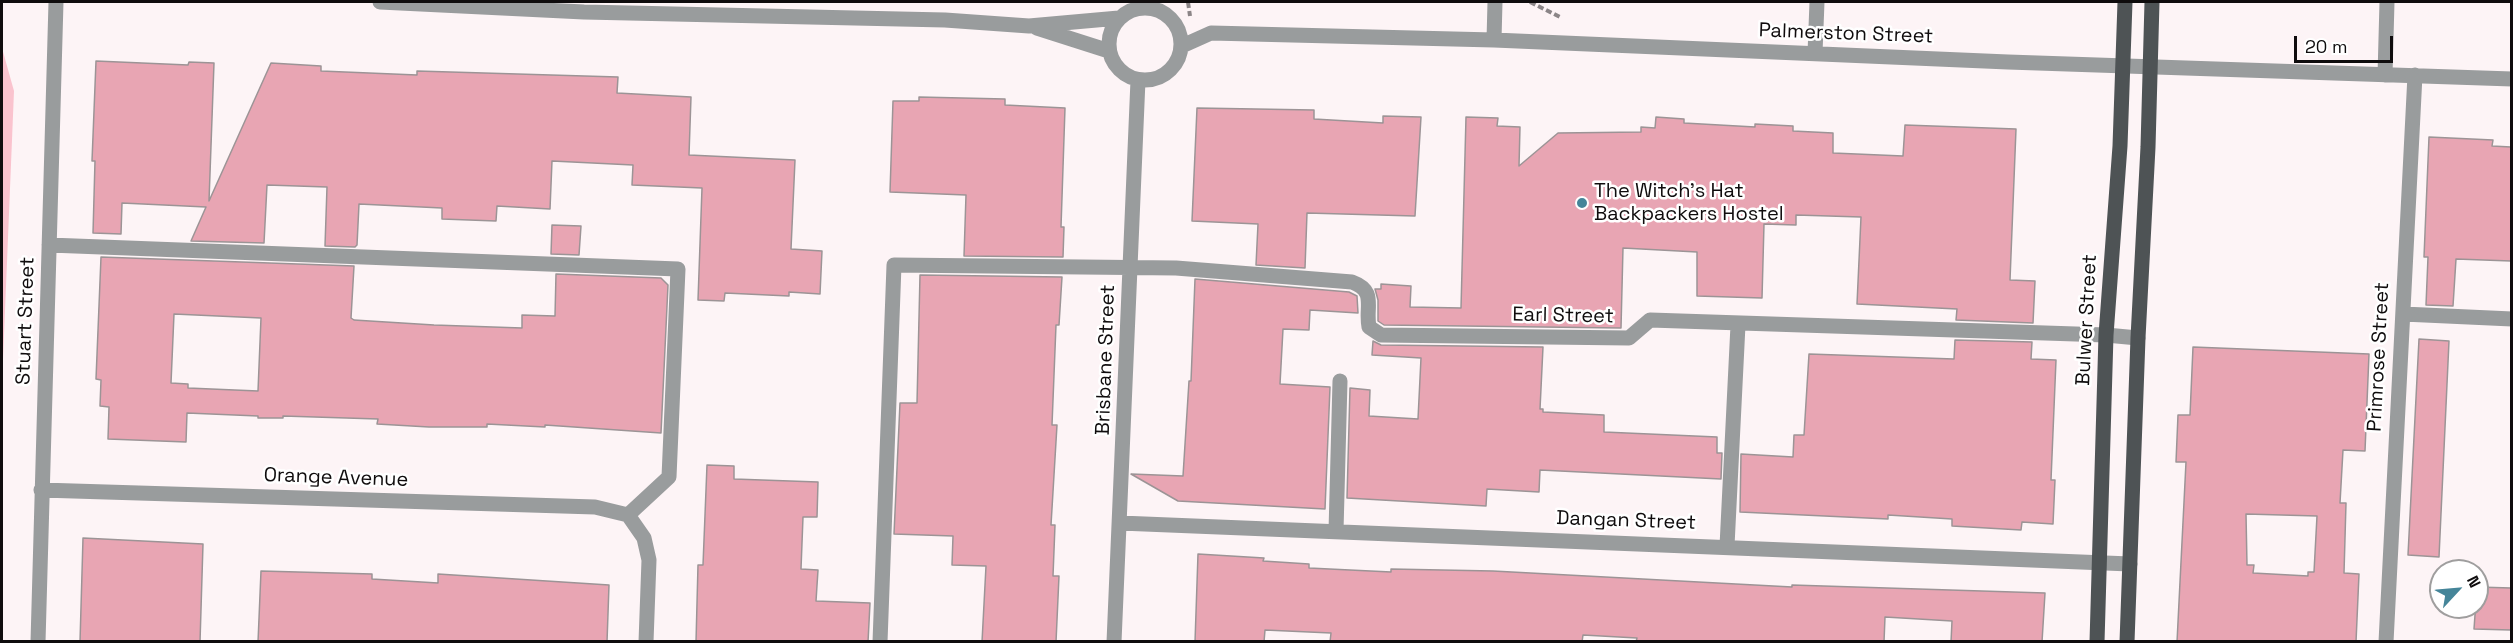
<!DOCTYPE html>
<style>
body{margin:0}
#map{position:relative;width:2513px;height:643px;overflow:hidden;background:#fdf4f6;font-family:"Space Grotesk",sans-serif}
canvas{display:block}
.frame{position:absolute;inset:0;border:3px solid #0f0c0d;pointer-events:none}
.north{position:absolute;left:2429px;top:559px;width:60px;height:60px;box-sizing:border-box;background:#fff;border:2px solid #9f9e9e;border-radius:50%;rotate:64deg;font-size:16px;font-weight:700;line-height:24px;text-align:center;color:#0f0c0d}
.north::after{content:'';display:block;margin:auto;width:21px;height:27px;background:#458599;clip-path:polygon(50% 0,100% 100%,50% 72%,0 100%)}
.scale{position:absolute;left:2294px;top:36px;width:99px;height:27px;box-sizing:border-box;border:3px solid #0f0c0d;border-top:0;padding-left:8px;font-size:18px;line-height:21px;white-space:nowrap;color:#0f0c0d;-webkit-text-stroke:4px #fff;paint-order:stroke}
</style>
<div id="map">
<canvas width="2513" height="643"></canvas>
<div class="frame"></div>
<div class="north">N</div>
<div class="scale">20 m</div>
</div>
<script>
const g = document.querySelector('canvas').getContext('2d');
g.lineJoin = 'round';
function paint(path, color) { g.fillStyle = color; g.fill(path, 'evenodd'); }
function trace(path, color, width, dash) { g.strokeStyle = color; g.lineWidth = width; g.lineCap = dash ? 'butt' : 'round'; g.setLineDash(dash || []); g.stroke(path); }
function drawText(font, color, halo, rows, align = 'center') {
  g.font = font + ' "Space Grotesk",sans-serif'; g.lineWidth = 5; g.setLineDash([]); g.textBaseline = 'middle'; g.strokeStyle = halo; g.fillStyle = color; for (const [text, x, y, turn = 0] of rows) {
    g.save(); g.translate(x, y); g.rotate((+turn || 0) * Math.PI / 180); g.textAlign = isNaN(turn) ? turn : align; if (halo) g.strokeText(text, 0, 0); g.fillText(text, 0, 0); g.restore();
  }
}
const green = new Path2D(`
 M 2,48 L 14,91 L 2,384 Z`);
const building = new Path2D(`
 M 96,61 L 188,65 L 189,62 L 214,63 L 209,201 L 271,63 L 321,66 L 321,71 L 417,75 L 417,71 L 618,77 L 617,93 L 691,97 L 689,155 L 795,160 L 791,249 L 822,251 L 820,294 L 789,292 L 789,296 L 725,293 L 724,301 L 698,300 L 702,188 L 632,185 L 633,165 L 552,161 L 550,209 L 497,206 L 496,221 L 442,219 L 442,208 L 359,204 L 357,245 L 355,247 L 325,246 L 327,187 L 267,185 L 264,243 L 191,241 L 206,207 L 122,203 L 121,234 L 93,233 L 95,161 L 92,161 Z
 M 919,97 L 1005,99 L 1005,105 L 1065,108 L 1061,227 L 1064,227 L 1063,257 L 964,256 L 966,195 L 890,192 L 893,101 L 919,101 Z
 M 1197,108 L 1314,110 L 1314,119 L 1383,123 L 1383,116 L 1421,117 L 1415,216 L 1307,213 L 1305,268 L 1256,265 L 1258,224 L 1192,221 Z
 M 1466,117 L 1498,118 L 1497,126 L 1520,127 L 1519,166 L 1558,133 L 1641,132 L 1641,127 L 1655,128 L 1656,117 L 1684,119 L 1684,123 L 1755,127 L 1755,124 L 1793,126 L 1793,131 L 1833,133 L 1833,153 L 1903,156 L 1905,125 L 2016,129 L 2010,280 L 2035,281 L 2033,323 L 1956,320 L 1957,309 L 1857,304 L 1861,217 L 1796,215 L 1796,225 L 1764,224 L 1762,298 L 1697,296 L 1697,252 L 1623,248 L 1621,328 L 1384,325 L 1378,321 L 1378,300 L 1375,289 L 1381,289 L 1381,284 L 1411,286 L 1410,307 L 1461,308 Z
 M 2429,137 L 2493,140 L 2492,146 L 2511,147 L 2511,261 L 2456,259 L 2453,306 L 2426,305 L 2428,257 L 2424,257 Z
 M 552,225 L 581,226 L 579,255 L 551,254 Z
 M 101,257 L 354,266 L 351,318 L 354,320 L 434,325 L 522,328 L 522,315 L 555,316 L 556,274 L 661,278 L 668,285 L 661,433 L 545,425 L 545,427 L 487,424 L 487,427 L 429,427 L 377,424 L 378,419 L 283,416 L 283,418 L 258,418 L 258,416 L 187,413 L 186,442 L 108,439 L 109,407 L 100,406 L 101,380 L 96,379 ZM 174,314 L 261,318 L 258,391 L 188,388 L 188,384 L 171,383 Z
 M 920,275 L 1062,277 L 1059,325 L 1056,325 L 1052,425 L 1057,425 L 1051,525 L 1055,525 L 1053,576 L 1059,576 L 1056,642 L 982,642 L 986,566 L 952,565 L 953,536 L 894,534 L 900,403 L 917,403 Z
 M 1195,279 L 1349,292 L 1357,296 L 1358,313 L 1310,310 L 1309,330 L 1283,329 L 1280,384 L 1330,387 L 1325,509 L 1178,501 L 1131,474 L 1183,476 L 1189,381 L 1191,381 Z
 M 2419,339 L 2449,341 L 2439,557 L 2408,555 Z
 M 1955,340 L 2032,342 L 2031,359 L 2056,360 L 2051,480 L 2055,480 L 2053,524 L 2022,522 L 2021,530 L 1952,526 L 1952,519 L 1888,515 L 1888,519 L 1740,512 L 1741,454 L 1793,457 L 1794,435 L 1804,435 L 1809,354 L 1954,359 Z
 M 1373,341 L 1381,345 L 1543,347 L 1540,409 L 1543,409 L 1543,412 L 1604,415 L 1604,432 L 1717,437 L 1717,453 L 1722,453 L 1721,479 L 1540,470 L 1539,492 L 1487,489 L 1486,506 L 1347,498 L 1350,388 L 1370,390 L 1369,416 L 1418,419 L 1421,358 L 1372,355 Z
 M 2193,347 L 2369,354 L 2365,451 L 2343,450 L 2340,503 L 2346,503 L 2344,573 L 2359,574 L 2356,642 L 2177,642 L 2186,462 L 2176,462 L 2178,415 L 2190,415 ZM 2246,514 L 2317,516 L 2314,572 L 2308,572 L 2308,576 L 2253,573 L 2254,565 L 2247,565 Z
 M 707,465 L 734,466 L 734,479 L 818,482 L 817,517 L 803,517 L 801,569 L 818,570 L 816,601 L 870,603 L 868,642 L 696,642 L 698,565 L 703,565 Z
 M 83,538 L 203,544 L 200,642 L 80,642 Z
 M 1198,554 L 1264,558 L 1263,561 L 1309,564 L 1309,568 L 1391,572 L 1391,569 L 1493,571 L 1792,587 L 1792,585 L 2045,593 L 2042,642 L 1951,642 L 1952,621 L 1885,617 L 1884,642 L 1636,642 L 1637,638 L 1583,635 L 1582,642 L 1330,642 L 1331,633 L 1265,630 L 1264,642 L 1195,642 Z
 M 261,571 L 372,574 L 372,579 L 438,583 L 438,574 L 609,585 L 607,642 L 258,642 Z
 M 2477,587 L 2511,588 L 2511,630 L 2474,629 Z`);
const path = new Path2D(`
 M 1188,2 L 1190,16
 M 1530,2 L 1562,18`);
const minor = new Path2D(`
 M 380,2 L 584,12 L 945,20 L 1029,26 L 1119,18
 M1109 44a36 36 0 1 1 72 0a36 36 0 1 1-72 0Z
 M 1037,28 L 1109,51
 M 1494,40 L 1495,2
 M 1182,46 L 1211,33 L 1494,40 L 2008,62 L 2512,79
 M 1815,53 L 1817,2
 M 2385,75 L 2387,2
 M 49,245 L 678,269 L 669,477 L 628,515
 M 2403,314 L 2512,319
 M 41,490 L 595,507 L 628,515
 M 628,515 L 644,538 L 649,560 L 646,642
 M 1120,523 L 2130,564
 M 1336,531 L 1340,381
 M 1727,546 L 1738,325
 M 38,642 L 56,2
 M 880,642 L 894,265 L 1176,268 L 1352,282 C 1377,291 1365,307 1369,327 L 1381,335 L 1629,338 L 1650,320 L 2106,335 L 2138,338
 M 1114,642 L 1138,80
 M 2386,642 L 2415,75`);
const major = new Path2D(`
 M 2097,642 L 2106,335 L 2120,146 L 2125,2
 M 2127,642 L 2138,338 L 2148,147 L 2152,2`);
const markers = [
 [1582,203,6,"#458599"]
];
const streetNames = [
 ["Palmerston Street",1846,34,2],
 ["Earl Street",1563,316,1],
 ["Bulwer Street",2087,320,-87],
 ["Stuart Street",26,321,-88],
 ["Primrose Street",2379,357,-87],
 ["Brisbane Street",1106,360,-88],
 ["Orange Avenue",336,478,2],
 ["Dangan Street",1626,521,2]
];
const poiNames = [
 ["The Witch's Hat",1594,192],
 ["Backpackers Hostel",1594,215]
];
paint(green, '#fac3ce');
paint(building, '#e8a5b3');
trace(building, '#9c9496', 1.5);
trace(path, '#8b8587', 4, [6, 3]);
trace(minor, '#999c9d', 15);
trace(major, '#4e5355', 15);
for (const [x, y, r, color] of markers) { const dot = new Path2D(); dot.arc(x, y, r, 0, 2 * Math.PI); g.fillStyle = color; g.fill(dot); trace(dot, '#fff', 2); }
drawText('20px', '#0f0c0d', '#fff', streetNames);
drawText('20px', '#0f0c0d', '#fff', poiNames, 'left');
</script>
